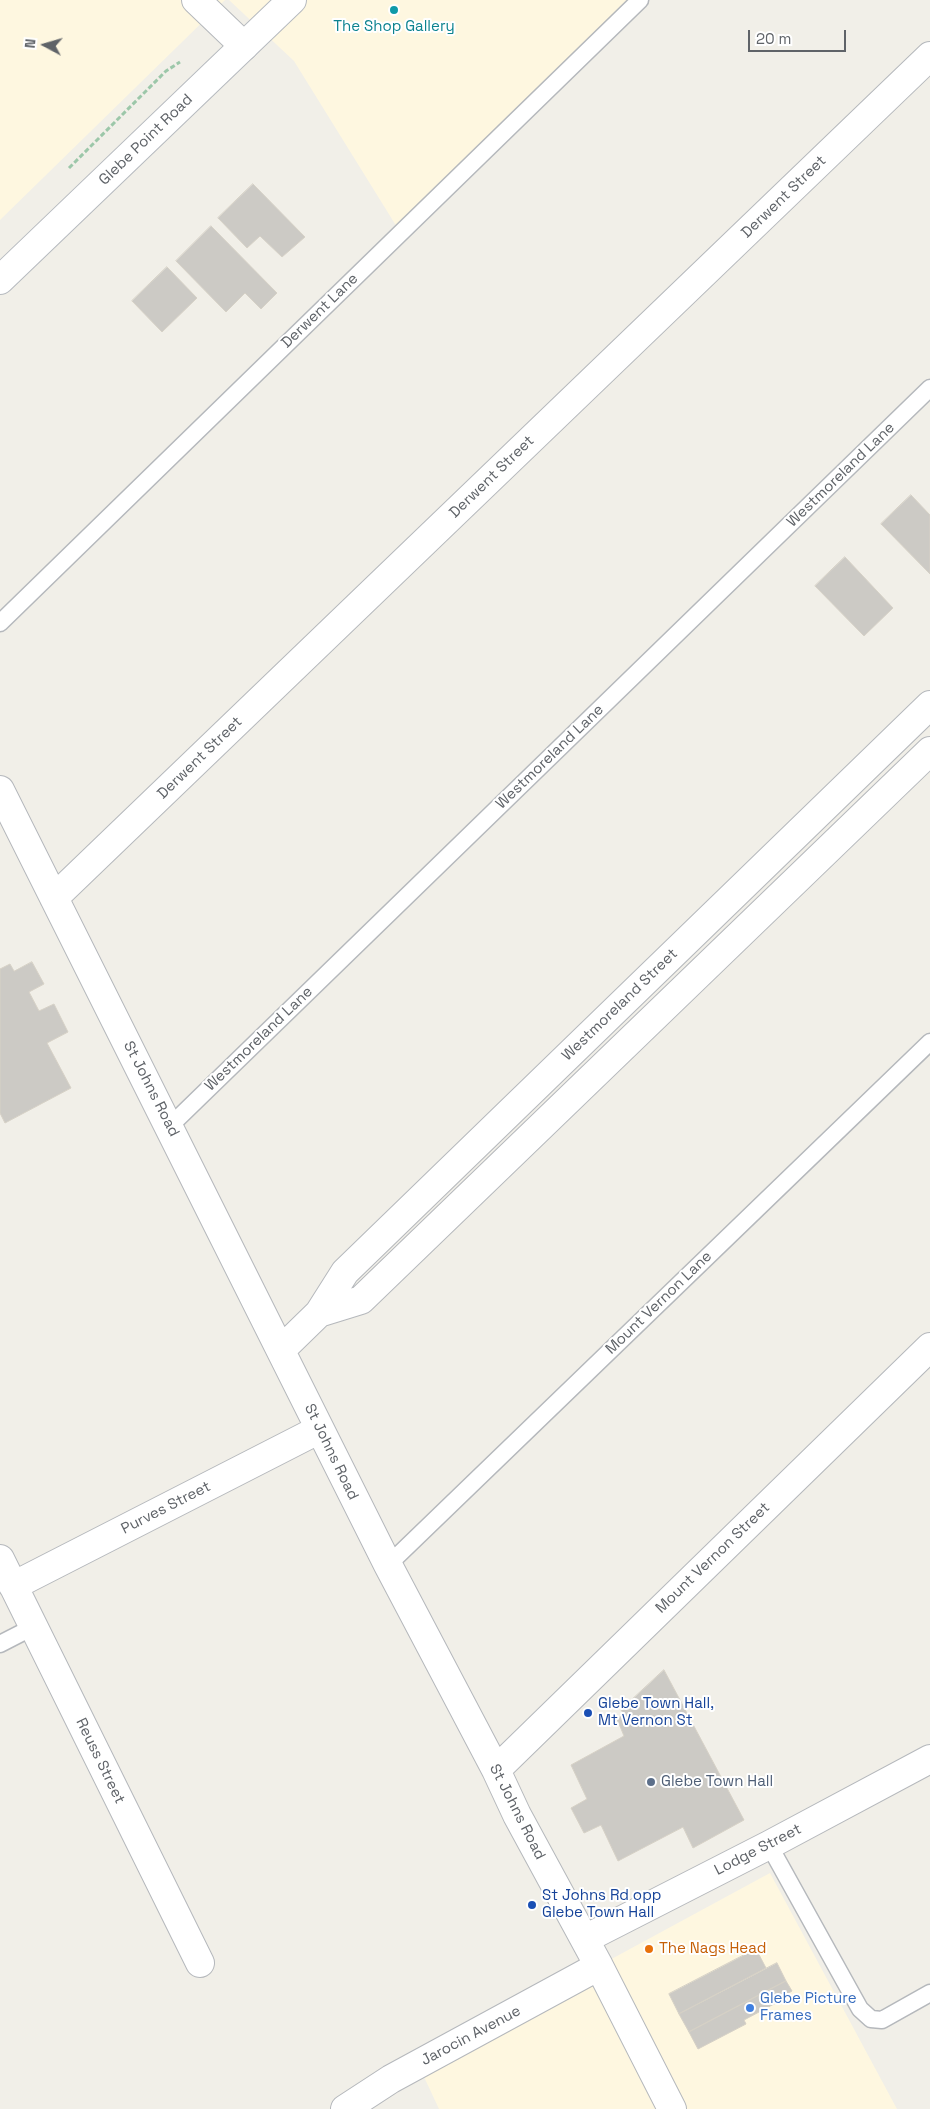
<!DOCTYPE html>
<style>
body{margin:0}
#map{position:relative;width:930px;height:2109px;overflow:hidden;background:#f1efe8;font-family:"Space Grotesk",sans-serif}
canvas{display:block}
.north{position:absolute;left:20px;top:20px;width:50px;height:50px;-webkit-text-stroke:4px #fff;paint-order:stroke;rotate:276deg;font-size:14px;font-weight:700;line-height:20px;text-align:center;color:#5f6368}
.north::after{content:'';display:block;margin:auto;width:18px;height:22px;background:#5f6368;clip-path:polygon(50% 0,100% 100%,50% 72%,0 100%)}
.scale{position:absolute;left:748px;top:30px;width:98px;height:22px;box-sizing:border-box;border:2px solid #5f6368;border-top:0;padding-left:6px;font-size:15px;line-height:18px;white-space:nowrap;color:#5f6368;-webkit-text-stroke:4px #fff;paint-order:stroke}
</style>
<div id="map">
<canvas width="930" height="2109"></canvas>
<div class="north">N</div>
<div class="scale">20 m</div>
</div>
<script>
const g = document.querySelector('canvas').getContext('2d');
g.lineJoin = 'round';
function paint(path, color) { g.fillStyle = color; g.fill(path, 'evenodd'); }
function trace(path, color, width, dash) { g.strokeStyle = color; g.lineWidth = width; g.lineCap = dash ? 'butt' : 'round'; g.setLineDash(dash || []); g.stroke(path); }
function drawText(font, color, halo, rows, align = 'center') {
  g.font = font + ' "Space Grotesk",sans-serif'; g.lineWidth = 4; g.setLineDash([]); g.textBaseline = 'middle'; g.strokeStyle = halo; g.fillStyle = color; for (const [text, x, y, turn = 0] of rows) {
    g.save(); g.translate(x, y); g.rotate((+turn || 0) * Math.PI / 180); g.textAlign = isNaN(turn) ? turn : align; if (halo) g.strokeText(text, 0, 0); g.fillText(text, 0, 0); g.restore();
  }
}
const commercial = new Path2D(`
 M 0,0 L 225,0 L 0,220 Z
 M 229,0 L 640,0 L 400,232 L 294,61 Z
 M 770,1873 L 897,2109 L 439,2109 L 418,2064 Z`);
const building = new Path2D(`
 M 253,184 L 305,237 L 282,257 L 260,236 L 247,248 L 218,218 Z
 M 211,226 L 277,293 L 261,309 L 245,293 L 226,312 L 176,261 Z
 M 167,267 L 197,298 L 162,332 L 132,301 Z
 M 911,495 L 930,515 L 930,574 L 881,524 Z
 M 845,557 L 893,608 L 864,636 L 815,586 Z
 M 32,962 L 44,984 L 29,992 L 39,1011 L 54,1004 L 68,1032 L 47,1043 L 71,1088 L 5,1123 L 0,1113 L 0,969 L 10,964 L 14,971 Z
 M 664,1670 L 744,1820 L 693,1848 L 683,1827 L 618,1861 L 601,1825 L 584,1833 L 571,1808 L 587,1799 L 571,1765 L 624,1736 L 617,1719 L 624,1714 L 621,1710 Z
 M 756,1949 L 766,1968 L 679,2014 L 669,1994 Z
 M 777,1963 L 786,1981 L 689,2032 L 679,2014 Z
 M 786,1981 L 792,1991 L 787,1994 L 789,1996 L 744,2020 L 746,2024 L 698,2049 L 689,2032 Z`);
const path = new Path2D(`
 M 69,168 L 166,71 L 180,62`);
const lane = new Path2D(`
 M 0,623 L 640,0
 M 170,1126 L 930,388
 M 388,1565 L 930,1042
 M 0,1644 L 33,1627
 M 769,1845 L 860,2009 L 871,2019 L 882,2020 L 930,1993`);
const street = new Path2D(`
 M 196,0 L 244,46
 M 0,790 L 388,1565 L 496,1770 L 517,1815 L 599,1966 L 672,2109
 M 54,898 L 930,56
 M 319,1313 L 361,1300 L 930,751
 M 281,1350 L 319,1313 L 345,1272 L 930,705
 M 0,1559 L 200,1963
 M 13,1586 L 320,1429
 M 496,1770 L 930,1347
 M 585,1939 L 769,1845 L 930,1759
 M 345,2109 L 391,2079 L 599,1966`);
const secondary = new Path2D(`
 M 0,280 L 292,0`);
const markers = [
 [394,10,5,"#0f9aa8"],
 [588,1713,5,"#1a4fb4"],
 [651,1782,5,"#5c6f8a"],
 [532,1905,5,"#1a4fb4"],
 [649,1949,5,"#e8710a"],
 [750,2008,5,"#3f7fe0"]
];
const cultureNames = [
 ["The Shop Gallery",394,27]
];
const streetNames = [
 ["Glebe Point Road",146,140,-44],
 ["Derwent Street",784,197,-44],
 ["Derwent Lane",320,311,-44],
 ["Westmoreland Lane",841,475,-44],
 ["Derwent Street",492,477,-44],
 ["Westmoreland Lane",550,757,-44],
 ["Derwent Street",200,758,-44],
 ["Westmoreland Street",620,1005,-44],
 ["Westmoreland Lane",259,1039,-44],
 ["St Johns Road",151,1089,63],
 ["Mount Vernon Lane",659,1303,-44],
 ["St Johns Road",331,1452,64],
 ["Purves Street",166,1508,-27],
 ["Mount Vernon Street",713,1558,-44],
 ["Reuss Street",100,1761,64],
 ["St Johns Road",517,1812,63],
 ["Lodge Street",758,1850,-27],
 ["Jarocin Avenue",471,2036,-28]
];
const transitNames = [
 ["Glebe Town Hall,",598,1704],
 ["Mt Vernon St",598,1721],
 ["St Johns Rd opp",542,1896],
 ["Glebe Town Hall",542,1913]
];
const serviceNames = [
 ["Glebe Town Hall",661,1782]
];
const foodNames = [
 ["The Nags Head",659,1949]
];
const shopNames = [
 ["Glebe Picture",760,1999],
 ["Frames",760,2016]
];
paint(commercial, '#fef7e0');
paint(building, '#cccac5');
trace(building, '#d6d1c6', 1);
trace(lane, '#b5b8bc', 19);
trace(street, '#b5b8bc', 30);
trace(secondary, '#b6babf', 30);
trace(path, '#9cc7a9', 3, [5, 2.5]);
trace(lane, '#fff', 16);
trace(street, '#fff', 28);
trace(secondary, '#fff', 28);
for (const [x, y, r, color] of markers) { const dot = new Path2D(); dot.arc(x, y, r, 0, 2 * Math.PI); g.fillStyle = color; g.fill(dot); trace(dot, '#fff', 2); }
drawText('15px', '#0d838f', '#fff', cultureNames);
drawText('15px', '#5f6368', '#fff', streetNames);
drawText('15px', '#164399', '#fff', transitNames, 'left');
drawText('15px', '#4e5e75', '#fff', serviceNames, 'left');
drawText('15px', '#c56008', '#fff', foodNames, 'left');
drawText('15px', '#366cbe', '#fff', shopNames, 'left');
</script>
